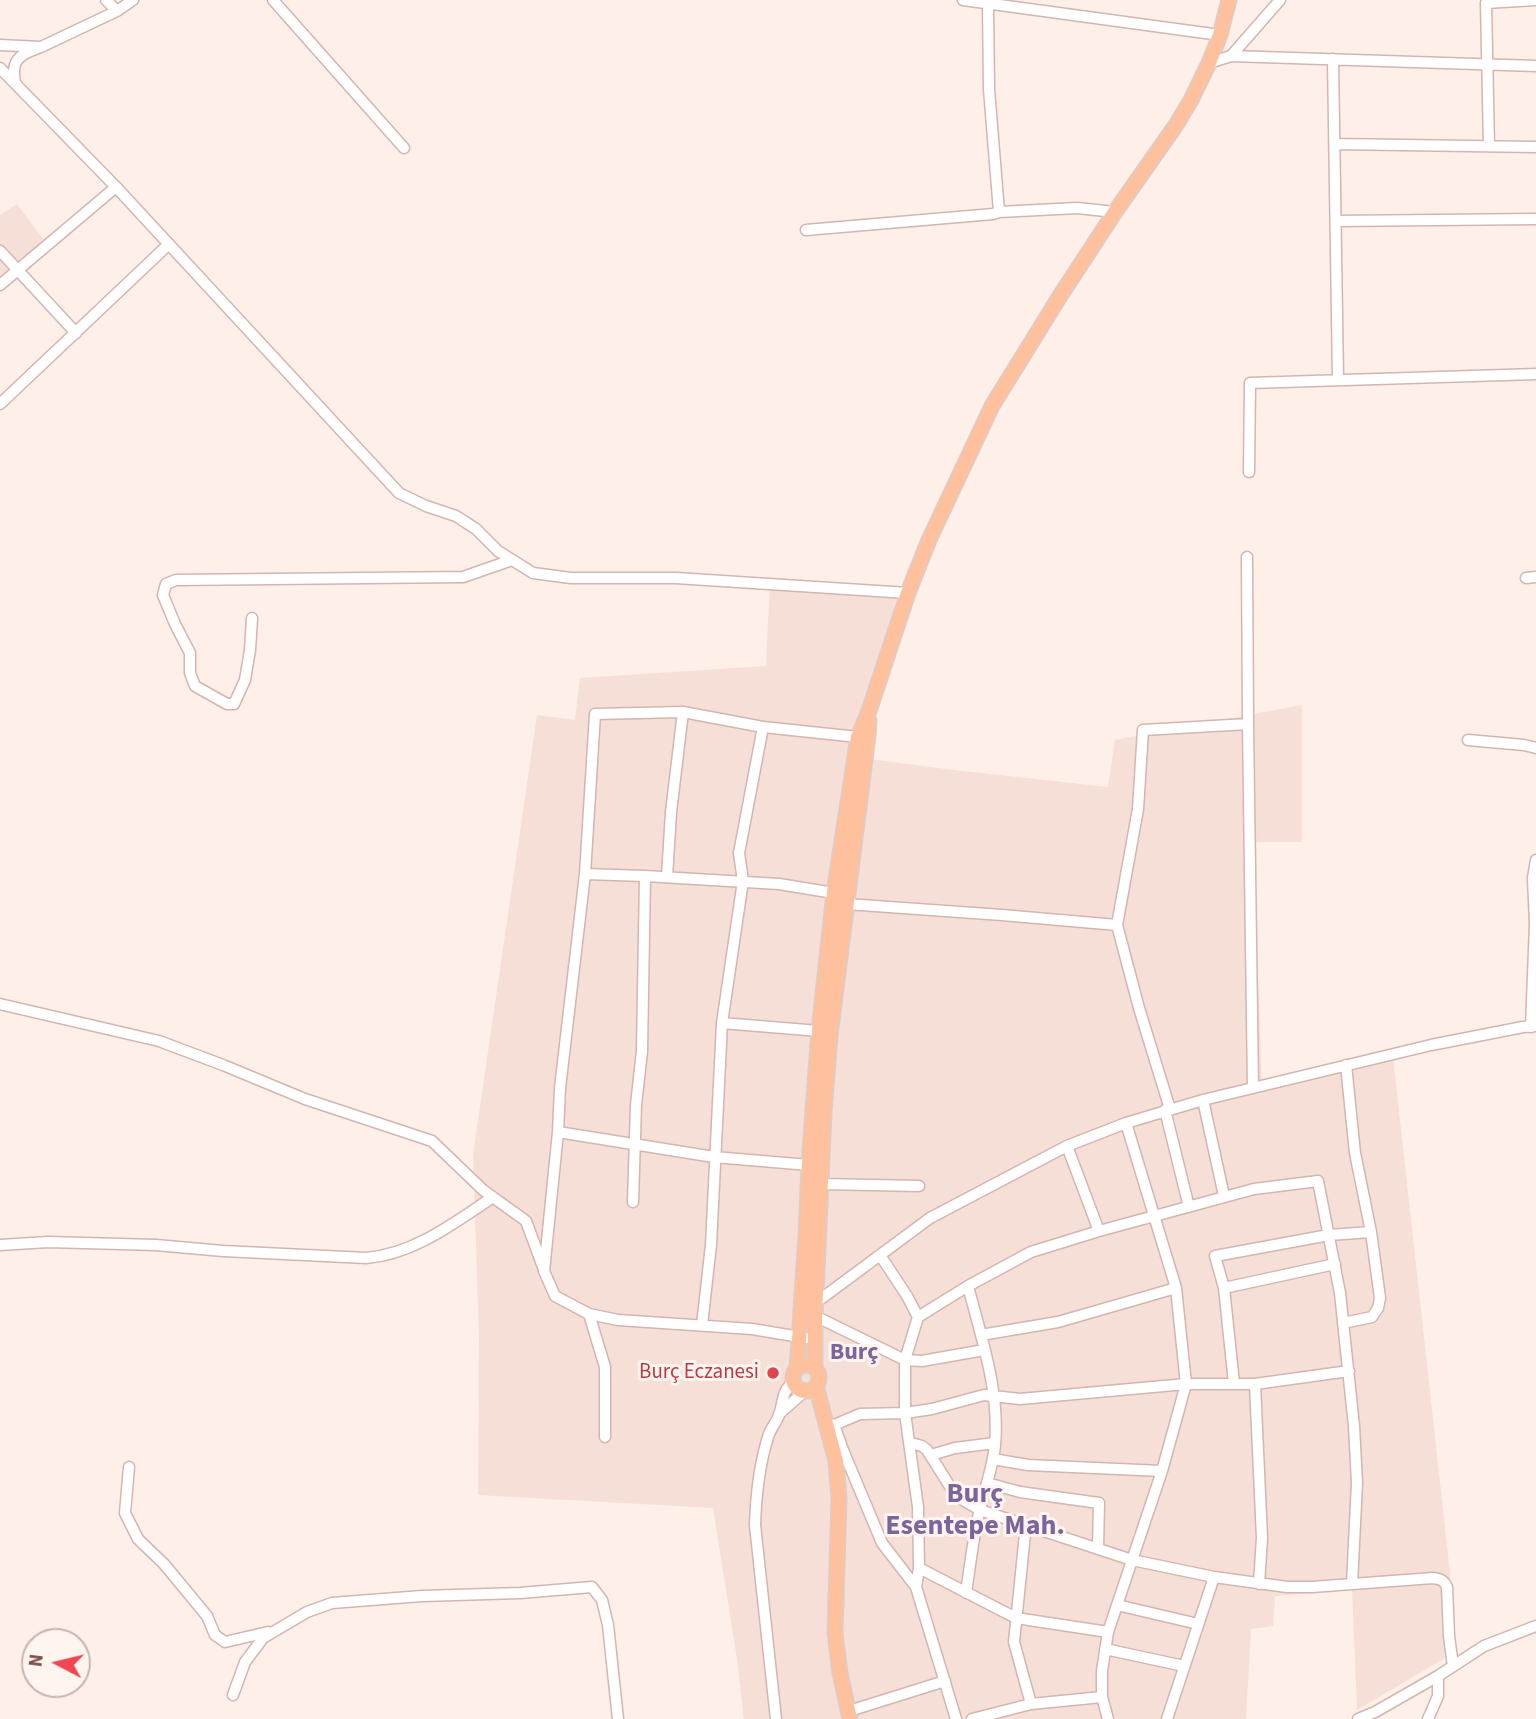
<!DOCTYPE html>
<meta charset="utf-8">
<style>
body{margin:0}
#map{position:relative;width:1536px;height:1719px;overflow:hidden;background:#feefe8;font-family:"Source Sans 3",sans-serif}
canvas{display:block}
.north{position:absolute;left:21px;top:1628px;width:70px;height:70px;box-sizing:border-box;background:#fff5f0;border:2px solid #cab2ad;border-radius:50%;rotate:277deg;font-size:19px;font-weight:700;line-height:28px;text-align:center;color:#7a4d49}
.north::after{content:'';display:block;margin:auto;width:24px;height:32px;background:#ef464f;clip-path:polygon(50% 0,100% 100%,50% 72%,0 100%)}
</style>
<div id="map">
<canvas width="1536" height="1719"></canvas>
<div class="north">N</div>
</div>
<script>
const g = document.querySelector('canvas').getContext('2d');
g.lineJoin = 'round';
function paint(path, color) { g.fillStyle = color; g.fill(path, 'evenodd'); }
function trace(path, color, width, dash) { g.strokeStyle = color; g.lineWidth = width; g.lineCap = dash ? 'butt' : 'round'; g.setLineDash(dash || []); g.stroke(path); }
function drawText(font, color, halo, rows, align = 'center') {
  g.font = font + ' "Source Sans 3",sans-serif'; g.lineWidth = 6; g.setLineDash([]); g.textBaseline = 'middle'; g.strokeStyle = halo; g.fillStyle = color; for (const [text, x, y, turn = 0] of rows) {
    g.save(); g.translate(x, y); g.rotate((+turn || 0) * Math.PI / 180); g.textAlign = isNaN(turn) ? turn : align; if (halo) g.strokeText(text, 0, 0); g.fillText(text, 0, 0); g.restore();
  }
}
const residential = new Path2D(`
 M 17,204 L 47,244 L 0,282 L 0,215 Z
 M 770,579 L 899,589 L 852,757 L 954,770 L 1108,787 L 1115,740 L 1302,705 L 1302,842 L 1253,842 L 1262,1082 L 1393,1057 L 1450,1573 L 1447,1657 L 1357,1710 L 1352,1589 L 1275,1596 L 1273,1626 L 1251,1629 L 1246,1719 L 744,1719 L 737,1659 L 713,1508 L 478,1495 L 479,1336 L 473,1155 L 537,715 L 575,720 L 580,678 L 766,666 Z`);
const minor = new Path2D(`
 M 106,0 L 117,11
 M 273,0 L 404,148
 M 963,0 L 1220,35
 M 988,4 L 989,89 L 999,212
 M 0,45 L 41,47 L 117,11 L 133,0
 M 1231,56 L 1536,66
 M 1333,59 L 1338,380
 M 1209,63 L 1231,56 L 1280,0
 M 0,68 L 116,187 L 399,493 L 426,506 L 456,516 L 476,529 L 498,551 L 533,573 L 571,578 L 676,578 L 908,593
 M 15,83 C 11,61 18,55 38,48
 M 1335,144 L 1536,147
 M 1489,146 L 1486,3 L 1536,0
 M 1336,221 L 1536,219
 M 806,230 L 993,214 L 999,212 L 1077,208 L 1115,212
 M 0,251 L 76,333
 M 0,285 L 116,187
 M 0,404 L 169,244
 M 1249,472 L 1250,383 L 1536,374
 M 1526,578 L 1536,577
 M 252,618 L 250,650 L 245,680 L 234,704 L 227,704 L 195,686 L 190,673 L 190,653 L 175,624 L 163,595 L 166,584 L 176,580 L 463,577 L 512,560
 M 683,712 L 763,727 L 858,737
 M 1248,724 L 1253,1088
 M 1468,740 L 1524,745 L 1536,748
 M 585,874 L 645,876 L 779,884 L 834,893
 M 667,877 L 671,812 L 683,712 L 595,714 L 585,874 L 560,1088 L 558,1132 L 544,1271 L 555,1296 L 589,1314 L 618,1320 L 752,1329 L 806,1338
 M 847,904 L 1002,915 L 1117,925 L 1138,809 L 1143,730 L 1248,724 L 1247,557
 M 1117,925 L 1139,1008 L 1170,1109
 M 0,1004 L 159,1041 L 223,1065 L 305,1099 L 432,1141 L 483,1190 L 526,1221 L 543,1267
 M 722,1023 L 819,1031
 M 1531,1027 L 1535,924 L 1533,878 L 1536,860
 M 1203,1100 L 1224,1196
 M 1165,1110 L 1189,1207
 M 558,1132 L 714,1157 L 809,1165
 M 1067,1146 L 1099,1231
 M 821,1184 L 919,1186
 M 633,1202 L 636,1105 L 642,1051 L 645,876
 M 0,1245 L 48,1242 L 156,1245 L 223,1251 L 366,1258 C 414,1254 454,1223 493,1197
 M 880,1255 L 907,1296 L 918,1317 L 905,1360 L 905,1413 L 918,1507 L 919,1568 L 916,1587 L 956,1719
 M 1224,1288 L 1335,1264
 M 814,1304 L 930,1218 L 1067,1146 L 1126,1123 L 1203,1100 L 1431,1045 L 1523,1027 L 1536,1026
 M 589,1314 L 605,1367 L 605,1437
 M 815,1316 L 905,1360 L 922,1361 L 984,1350
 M 918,1317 L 968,1286 L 1031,1252 L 1099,1231 L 1254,1189 L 1318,1181 L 1340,1293 L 1354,1426 L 1357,1483 L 1352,1584
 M 1343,1323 L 1372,1317 L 1378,1308 L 1380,1298 L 1371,1232 L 1355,1153 L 1346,1065
 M 702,1325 L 711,1245 L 722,1023 L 743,881 L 739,853 L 763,727
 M 981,1335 L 1058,1322 L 1176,1288
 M 1234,1383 L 1224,1288 L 1215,1256 L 1329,1235 L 1371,1232
 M 1255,1384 L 1262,1538 L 1259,1584
 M 779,1414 L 805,1391
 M 827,1424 L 834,1425 L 860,1414 L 905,1413 L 932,1409 L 984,1395 L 1020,1399 L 1186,1384 L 1255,1384 L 1349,1371
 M 834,1425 L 843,1450 L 882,1543 L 916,1587
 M 911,1443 L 922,1446 L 927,1450 L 956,1496 L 980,1510 L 1132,1560 L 1214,1577 L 1287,1587 L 1312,1587 L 1433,1578 C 1440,1579 1444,1580 1447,1587 L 1449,1636 L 1453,1666
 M 931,1455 L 955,1448 L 995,1443
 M 993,1459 L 1028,1465 L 1162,1471
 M 129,1467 L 125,1513 L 138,1539 L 164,1564 L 207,1616 L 215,1635 L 225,1642 L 268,1632
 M 987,1483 L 1020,1492 L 1099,1503 L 1098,1548
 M 1026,1524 L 1014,1642 L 1031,1704
 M 919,1568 L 1016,1618 L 1108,1632
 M 966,1593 C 970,1566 973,1539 979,1513 C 984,1490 993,1468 995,1445 C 1000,1391 981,1337 968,1286
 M 1117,1605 L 1198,1624
 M 1105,1649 L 1184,1666
 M 233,1695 L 245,1662 L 263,1638 L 307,1612 L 332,1603 L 422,1596 L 520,1593 L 592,1587 L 602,1600 L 608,1625 L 618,1719
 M 849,1711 L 945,1681
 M 776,1719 L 755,1525 C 756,1494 759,1464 769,1434 C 772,1427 777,1421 779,1415 C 784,1401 781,1392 794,1381
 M 972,1719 L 1031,1704 L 1102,1697
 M 1108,1719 L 1102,1697 L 1102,1671 L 1108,1632 L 1162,1471 L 1186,1384 L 1176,1288 L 1126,1123
 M 1167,1719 L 1214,1577
 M 1358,1719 L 1375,1712 L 1438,1676 L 1484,1646 L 1536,1626
 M 1428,1719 L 1438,1696 L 1438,1676`);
const major = new Path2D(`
 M793 1378a13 13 0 1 1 26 0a13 13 0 1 1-26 0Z
 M 815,1368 L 815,1316 L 824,1112 L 830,1036 L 868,736 L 869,721
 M 797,1369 L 806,1236 L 809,1165 L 819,1031 L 834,893 L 858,737 L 869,711 L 908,593 L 929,540 L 992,406 L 1060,296 L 1115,212 L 1176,125 L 1191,100 L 1209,63 L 1220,35 L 1229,0
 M 816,1386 L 836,1461 L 839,1499 L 835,1633 L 840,1673 L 850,1719`);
const markers = [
 [773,1373,7,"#e0444e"]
];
const healthNames = [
 ["Burç Eczanesi",759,1373]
];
const quarterNames = [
 ["Burç",854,1354]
];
const districtNames = [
 ["Burç",975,1496],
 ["Esentepe Mah.",975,1528]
];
paint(residential, '#f6dfd6');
trace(minor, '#d4b5af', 13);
trace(major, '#dacdcc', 17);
trace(minor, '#fff', 10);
trace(major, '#ffc09e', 14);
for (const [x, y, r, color] of markers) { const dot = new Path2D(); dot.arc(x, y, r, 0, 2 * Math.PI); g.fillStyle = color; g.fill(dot); trace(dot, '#fff5f0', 2.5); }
drawText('21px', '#be3a42', '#fff5f0', healthNames, 'right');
drawText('bold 24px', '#7b659d', '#fff5f0', quarterNames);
drawText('bold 28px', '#7b659d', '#fff5f0', districtNames);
</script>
